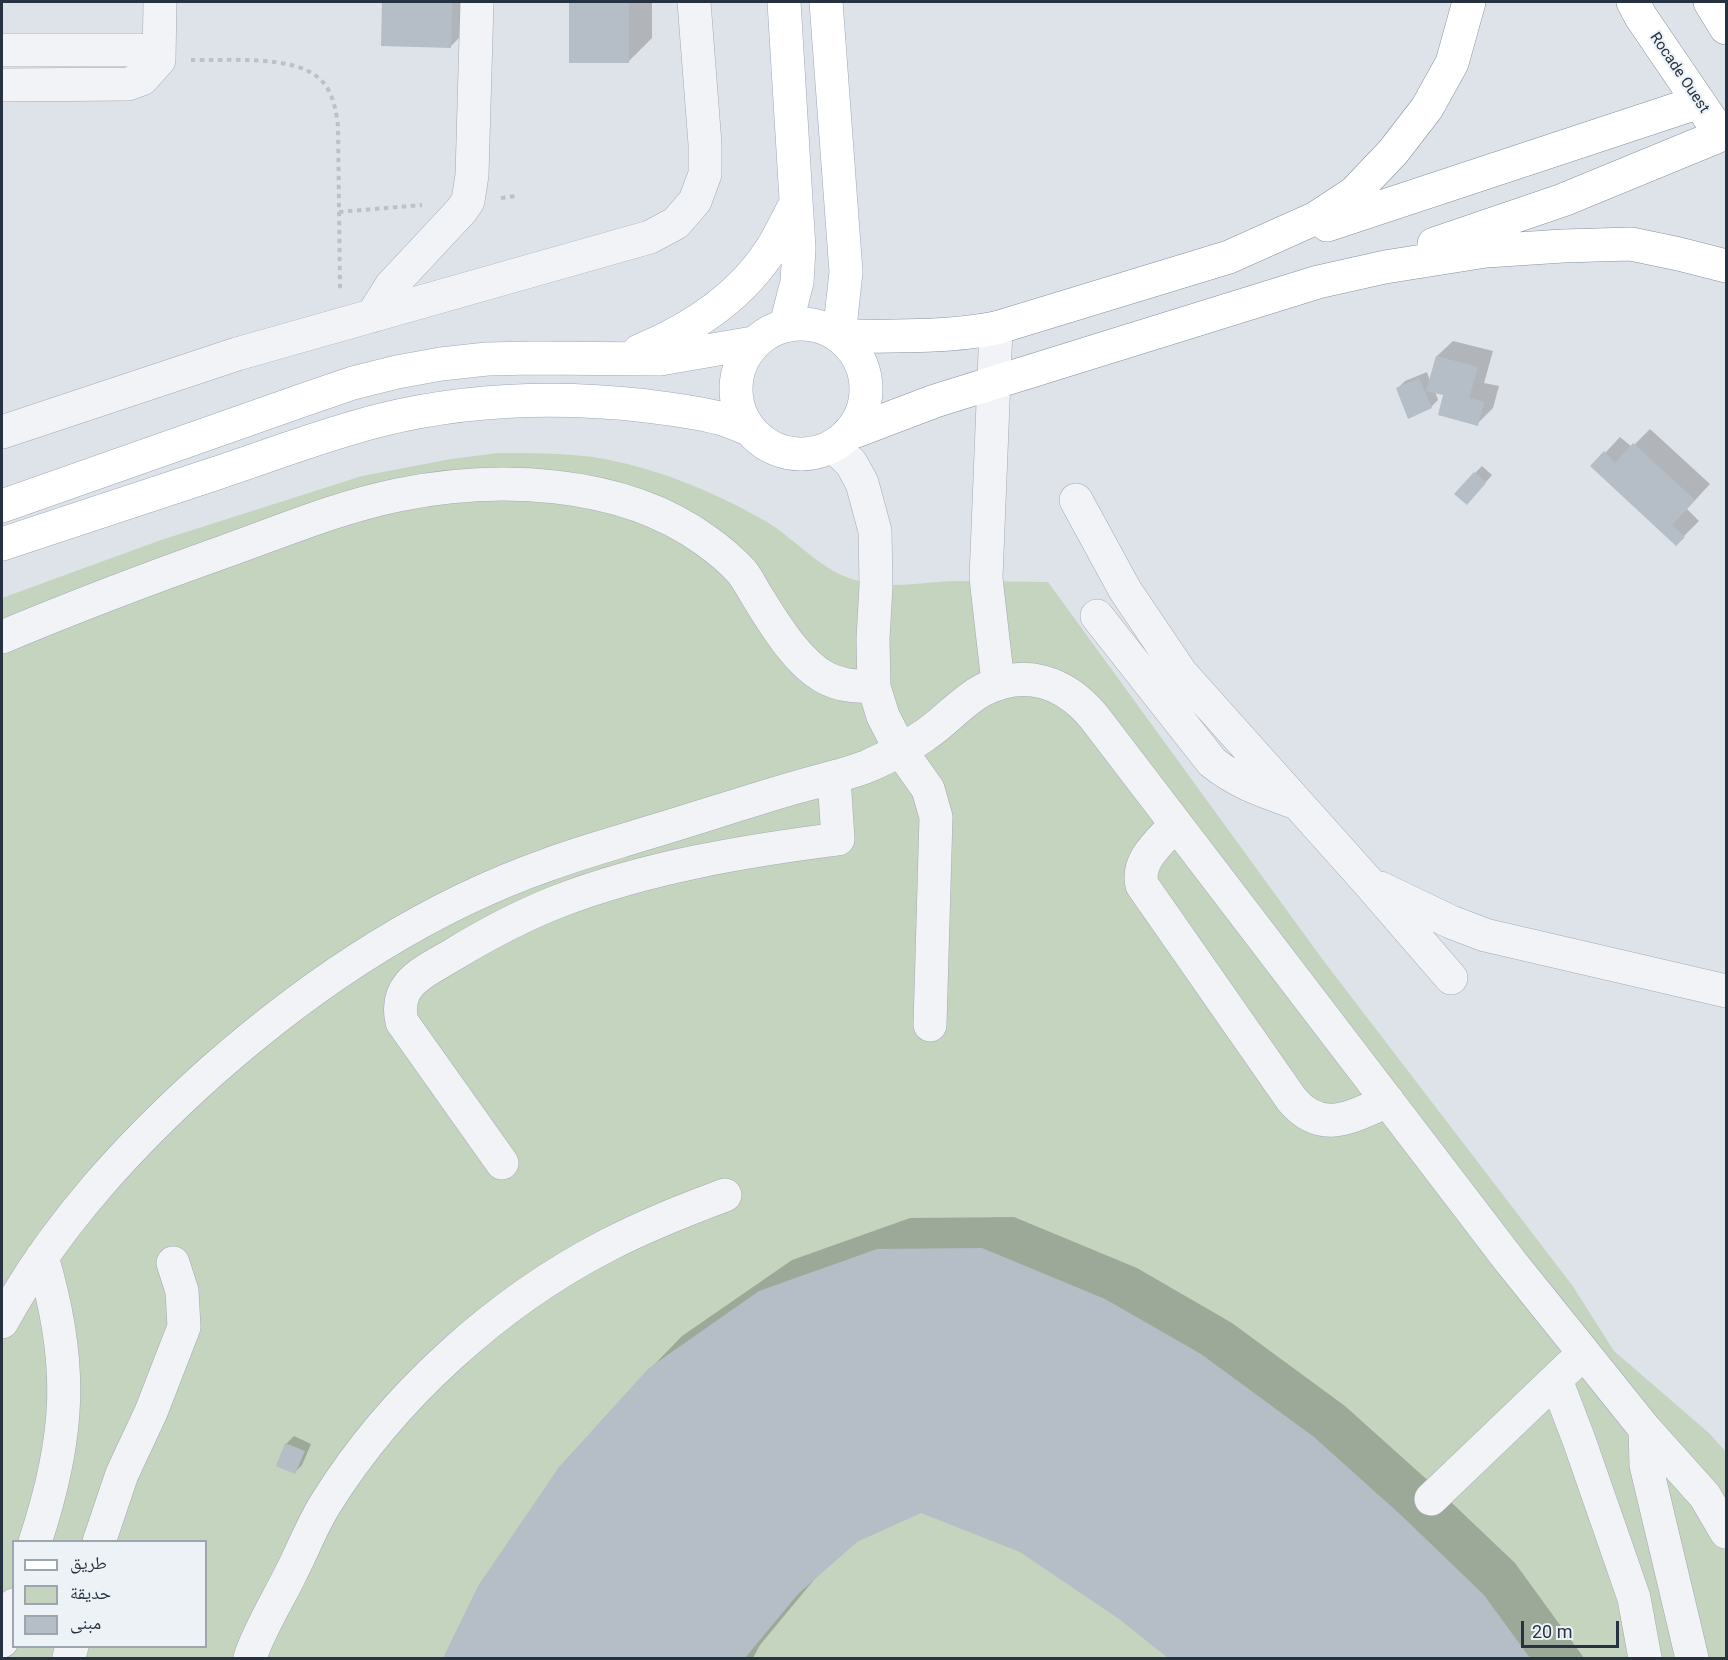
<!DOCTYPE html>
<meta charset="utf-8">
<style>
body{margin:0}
#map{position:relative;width:1728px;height:1660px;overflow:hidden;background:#dee3e9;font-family:Roboto,"Noto Naskh Arabic",sans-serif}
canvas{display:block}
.frame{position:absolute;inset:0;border:3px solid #263241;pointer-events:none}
.legend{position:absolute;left:12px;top:1540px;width:195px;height:108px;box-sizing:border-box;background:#edf2f6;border:2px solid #9da5ae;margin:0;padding:8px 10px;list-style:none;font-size:18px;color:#263241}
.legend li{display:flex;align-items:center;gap:12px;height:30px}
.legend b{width:30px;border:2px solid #9da5ae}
.scale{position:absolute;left:1521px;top:1621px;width:98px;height:27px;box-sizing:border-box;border:3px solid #263241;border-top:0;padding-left:8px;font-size:18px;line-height:21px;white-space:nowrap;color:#263241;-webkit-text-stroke:4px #edf2f6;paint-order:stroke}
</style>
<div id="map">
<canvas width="1728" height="1660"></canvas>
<div class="frame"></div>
<ul class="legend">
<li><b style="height:8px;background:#fff"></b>طريق</li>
<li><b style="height:16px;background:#c5d4be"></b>حديقة</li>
<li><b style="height:16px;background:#b5bdc6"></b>مبنى</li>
</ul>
<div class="scale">20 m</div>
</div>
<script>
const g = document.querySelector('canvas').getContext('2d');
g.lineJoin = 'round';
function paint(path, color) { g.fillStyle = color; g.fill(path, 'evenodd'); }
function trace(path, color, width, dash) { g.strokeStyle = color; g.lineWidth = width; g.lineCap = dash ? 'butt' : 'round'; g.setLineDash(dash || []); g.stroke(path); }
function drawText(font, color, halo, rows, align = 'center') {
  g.font = font + ' Roboto,sans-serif'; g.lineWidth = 4.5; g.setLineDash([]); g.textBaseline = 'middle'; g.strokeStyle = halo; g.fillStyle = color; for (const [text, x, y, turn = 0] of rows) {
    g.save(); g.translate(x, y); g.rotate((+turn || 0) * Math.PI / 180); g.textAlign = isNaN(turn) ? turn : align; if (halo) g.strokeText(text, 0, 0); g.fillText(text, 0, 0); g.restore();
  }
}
const green = new Path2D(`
 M 498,453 C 530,453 562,453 593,457 C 655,467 713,491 767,522 C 795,539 818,567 849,578 C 884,591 921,582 957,581 C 987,581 1018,582 1048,582 L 1323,960 L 1572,1285 L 1614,1351 L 1709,1433 L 1726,1452 L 1726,1658 L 2,1658 L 2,598 L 161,540 L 362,476 L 451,459 ZM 14,1542 L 206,1542 L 206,1646 L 14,1646 Z`);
const shadow = new Path2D(`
 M 384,2 L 475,2 L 474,23 L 450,47 L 382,45 Z
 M 571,2 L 652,2 L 652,38 L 628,62 L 571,62 Z
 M 1453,341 L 1493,351 L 1484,383 L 1499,386 L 1493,408 L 1477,424 L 1445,394 L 1435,391 L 1438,400 L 1431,407 L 1397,389 L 1405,381 L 1427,372 L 1430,381 L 1437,356 Z
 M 1650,429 L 1710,484 L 1687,509 L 1699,521 L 1676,544 L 1605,453 L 1620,437 L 1632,447 Z
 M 1482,466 L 1492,475 L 1474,496 L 1475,473 Z
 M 1014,1217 L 1137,1268 L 1232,1323 L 1345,1406 L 1433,1485 L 1515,1563 L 1584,1658 L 1170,1658 L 1120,1618 L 1021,1551 L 921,1512 L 856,1541 L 818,1575 L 760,1645 L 753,1658 L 445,1658 L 480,1587 L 650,1369 L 682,1336 L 792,1260 L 910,1218 Z
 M 294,1436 L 311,1444 L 302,1465 L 295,1472 L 286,1444 Z`);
const building = new Path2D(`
 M 382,2 L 452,2 L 451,48 L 381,46 Z
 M 569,2 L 629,2 L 629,63 L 569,63 Z
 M 1436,356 L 1478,367 L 1469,398 L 1484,402 L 1478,426 L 1438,415 L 1443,395 L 1426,391 Z
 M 1419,378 L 1432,408 L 1408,419 L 1396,388 Z
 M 1633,443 L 1695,500 L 1672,525 L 1685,537 L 1676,546 L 1590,466 L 1604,451 L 1615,463 Z
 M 1474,472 L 1486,483 L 1467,505 L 1454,494 Z
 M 982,1248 L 1105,1299 L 1201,1354 L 1314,1437 L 1402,1516 L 1484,1595 L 1530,1658 L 1168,1658 L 1119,1619 L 1020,1552 L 921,1513 L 857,1542 L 798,1594 L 745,1658 L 443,1658 L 478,1586 L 559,1467 L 649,1368 L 759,1291 L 877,1249 Z
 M 285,1443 L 305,1451 L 295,1474 L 276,1466 Z`);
const path = new Path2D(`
 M 191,60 C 226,61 295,54 321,80 C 333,92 336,110 338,126 L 340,290
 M 501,198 L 516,196
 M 339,212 L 422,205`);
const minor = new Path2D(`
 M 2,50 L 140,50 L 159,60
 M 2,85 L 128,84 L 142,79 L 159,60 L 160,2
 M 372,316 L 391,286 L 461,211 L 468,201 L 472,175 L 477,2
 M 996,328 L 986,578 L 998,683
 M 2,432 L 237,354 L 650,237 L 676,223 L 695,201 L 705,174 L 705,144 L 694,2
 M 833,446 L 851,463 L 862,483 L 875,531 L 876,586 L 873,639 L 874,687 L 883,716 L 901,751 L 928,789 L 936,817 L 930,1025
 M 1076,500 L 1125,590 L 1181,673 L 1368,882 L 1451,978
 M 1097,616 L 1212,762 C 1238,783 1263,791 1294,802
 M 2,637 C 76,606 150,578 226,551 C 282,531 339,507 398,495 C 496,475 621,479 705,540 C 718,549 731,560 742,572 C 749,581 754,592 760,601 C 776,627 799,664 826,678 C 841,686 858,686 874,687
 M 1176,824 C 1160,842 1136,860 1142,885 L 1292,1100 C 1323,1136 1352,1116 1388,1101
 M 1380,888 L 1451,922 L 1485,935 L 1726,991
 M 502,1163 L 402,1022 C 393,982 425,972 454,954 C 487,934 523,915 559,901 C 648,867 744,851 838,839 L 834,778
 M 2,1322 C 55,1225 131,1143 213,1070 C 312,983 422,909 547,865 C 579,853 612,844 644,834 C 695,819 745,802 797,787 C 821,780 845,775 868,766 C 888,757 907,748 925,735 C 945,722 962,701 983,690 C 1025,668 1065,682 1094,717 L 1510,1261 L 1645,1429 L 1705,1496 L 1726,1532
 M 1556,1380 L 1579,1440 L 1634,1598 L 1645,1658
 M 1645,1429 L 1646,1465 L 1692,1658
 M 1431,1499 L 1570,1366
 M 35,1542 C 70,1437 74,1364 42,1257
 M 99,1542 L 122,1474 L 151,1412 L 184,1327 L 182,1291 L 173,1263
 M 2,1641 L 14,1605
 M 69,1658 L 72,1646
 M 250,1658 C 258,1632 279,1598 291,1573 C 303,1550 312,1525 326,1503 C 392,1397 497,1302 608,1245 C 646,1225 685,1210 725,1195`);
const major = new Path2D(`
 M 784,2 L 799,249 L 797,282 L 786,325
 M 826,2 L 846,272 L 839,336
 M736 389a65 65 0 1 1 130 0a65 65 0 1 1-130 0Z
 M 639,351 C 692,329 741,297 772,248 C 781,233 788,218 796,203
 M 2,506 L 309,398 L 353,383 L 397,372 L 441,364 L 487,359 L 533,358 L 660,359 L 753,343
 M 2,544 C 73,521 145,497 217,473 C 271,455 325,434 381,420 C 467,399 559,396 647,406 C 671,409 696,412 719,418 C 729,421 739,425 748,429`);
const highway = new Path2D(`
 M 1633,2 L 1641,17 L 1711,120
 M 1710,2 L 1726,28
 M 1327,225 L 1699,102
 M 1434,244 L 1563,200 L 1721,135
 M 839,336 C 891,336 944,338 996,328 L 1229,257 L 1316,218 L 1354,193 L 1393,152 L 1427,108 L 1452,63 L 1469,2
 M 848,434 L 935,401 L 1070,359 L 1318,282 L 1385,267 L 1486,251 L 1563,246 L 1631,244 L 1679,254 L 1726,266`);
const streetNames = [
 ["Rocade Ouest",1679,73,56]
];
paint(green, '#c5d4be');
paint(shadow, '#0003');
paint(building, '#b5bdc6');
trace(minor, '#a3aab3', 34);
trace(major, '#9ca8b6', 34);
trace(highway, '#8492a1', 34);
trace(path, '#bcc1c8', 4, [4.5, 4.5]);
trace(minor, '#f1f3f7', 33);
trace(major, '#fff', 33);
trace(highway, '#fff', 33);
drawText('15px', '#263241', '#edf2f6', streetNames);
</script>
